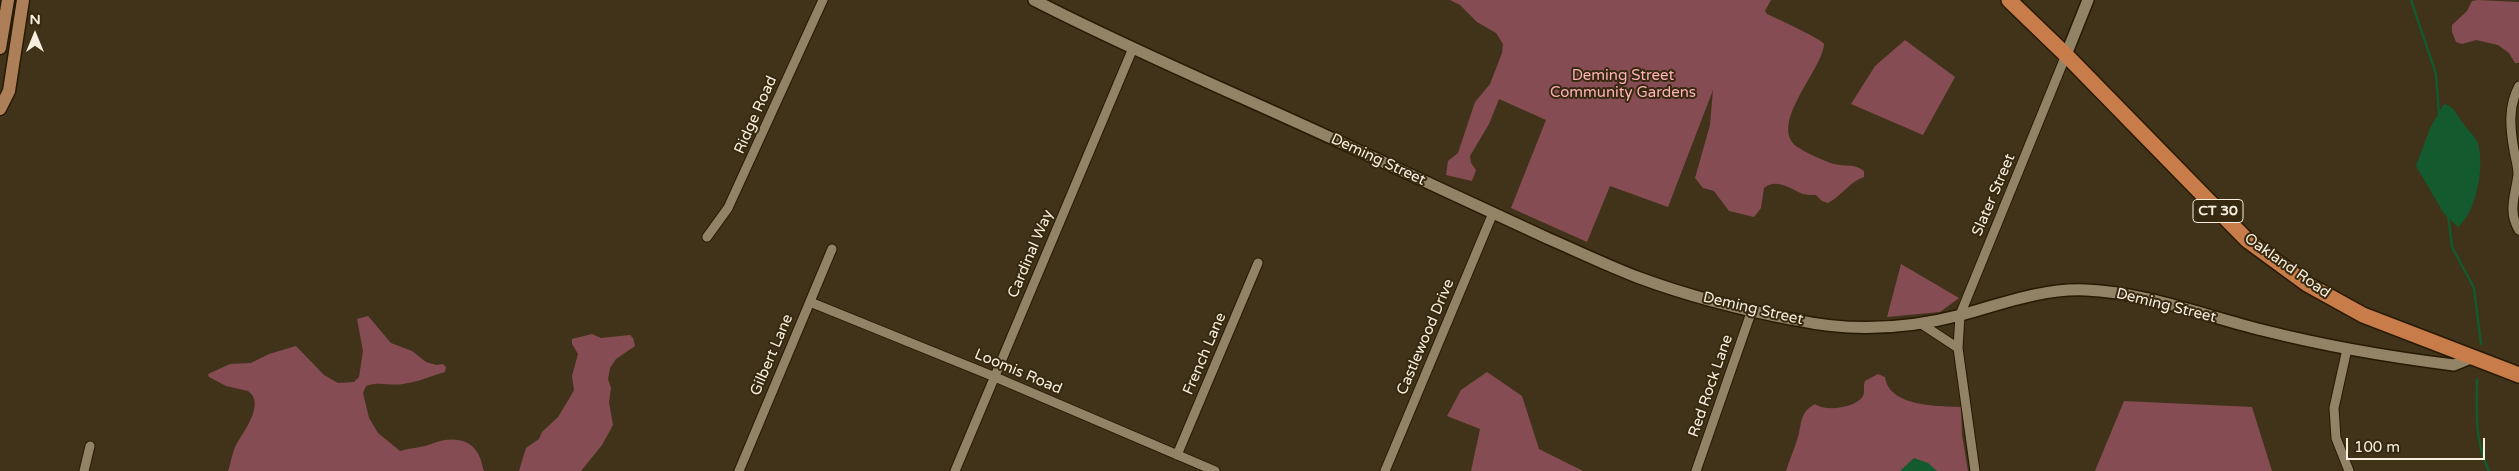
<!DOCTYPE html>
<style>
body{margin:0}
#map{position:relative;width:2519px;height:471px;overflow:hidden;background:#403319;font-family:"Varela Round",sans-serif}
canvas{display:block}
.north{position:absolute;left:10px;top:10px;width:50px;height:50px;-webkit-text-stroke:4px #36290f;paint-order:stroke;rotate:0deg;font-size:14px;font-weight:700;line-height:20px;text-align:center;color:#f8efe0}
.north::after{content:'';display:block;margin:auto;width:18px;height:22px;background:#f8efe0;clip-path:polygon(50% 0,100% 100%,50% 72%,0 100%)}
.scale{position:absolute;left:2346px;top:438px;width:139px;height:22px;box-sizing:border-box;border:2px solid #f8efe0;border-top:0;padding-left:6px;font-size:15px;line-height:18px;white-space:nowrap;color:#f8efe0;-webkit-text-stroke:4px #36290f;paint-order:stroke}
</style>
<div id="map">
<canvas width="2519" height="471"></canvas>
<div class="north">N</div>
<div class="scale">100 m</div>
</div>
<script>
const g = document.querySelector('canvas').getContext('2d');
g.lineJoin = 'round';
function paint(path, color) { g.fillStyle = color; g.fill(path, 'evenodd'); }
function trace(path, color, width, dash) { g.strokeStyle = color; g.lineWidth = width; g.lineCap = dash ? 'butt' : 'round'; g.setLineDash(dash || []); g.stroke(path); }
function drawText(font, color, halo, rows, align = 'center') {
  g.font = font + ' "Varela Round",sans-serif'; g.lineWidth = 4; g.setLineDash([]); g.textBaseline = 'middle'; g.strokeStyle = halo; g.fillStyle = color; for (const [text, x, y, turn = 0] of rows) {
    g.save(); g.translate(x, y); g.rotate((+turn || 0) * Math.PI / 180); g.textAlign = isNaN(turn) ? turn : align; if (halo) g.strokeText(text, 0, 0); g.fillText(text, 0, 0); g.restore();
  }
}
const green = new Path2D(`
 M 1450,0 L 1771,0 L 1765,11 L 1767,14 C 1776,18 1823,40 1824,44 C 1823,70 1765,127 1799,148 C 1806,153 1827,162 1834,164 C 1845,167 1854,163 1864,171 L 1864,177 C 1849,182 1843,195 1828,203 L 1822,201 L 1816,195 C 1812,195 1807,195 1803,194 C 1792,190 1777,177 1764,188 L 1761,208 L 1754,217 L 1729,211 L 1714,191 L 1703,188 L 1695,178 L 1710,125 L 1713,90 L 1668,207 L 1610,186 L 1587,242 L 1511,208 L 1546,120 L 1499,99 L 1489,124 L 1470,156 L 1471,163 L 1476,170 L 1472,181 L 1446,175 L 1448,161 L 1458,153 L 1475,102 L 1490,84 L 1502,53 L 1503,44 L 1496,33 L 1477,22 L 1460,5 Z
 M 2478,0 L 2519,2 L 2519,63 L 2515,63 L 2509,53 L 2498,45 L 2476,40 L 2462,44 L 2456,42 L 2452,32 L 2452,25 L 2467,11 L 2472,1 Z
 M 1905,40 L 1955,77 L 1923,135 L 1851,104 L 1875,66 Z
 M 1901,264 L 1959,298 L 1940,312 L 1887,317 Z
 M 368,316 L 391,343 L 412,351 L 426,362 L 436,365 L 443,364 L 446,367 L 445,372 C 431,376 418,382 403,384 C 391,386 378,381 366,386 L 363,393 L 369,418 L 378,433 L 400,451 C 410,448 425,447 431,444 C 446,438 467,436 477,452 C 481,458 482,465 484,471 L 228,471 C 231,463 232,453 236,445 C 243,432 266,404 248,391 L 226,386 L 209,377 L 208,374 L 230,364 L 251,363 L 269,354 L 296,346 L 324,375 L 338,383 L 354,382 L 359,377 L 363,351 L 357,319 Z
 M 592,334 L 601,338 L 630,335 L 633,338 L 635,346 L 616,359 L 610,368 L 608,379 L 611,388 L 609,402 L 613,425 L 602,445 L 581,471 L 519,471 L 526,448 L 539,439 L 542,432 L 558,417 L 569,399 L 574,390 L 572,376 L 578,354 L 572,344 L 572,339 Z
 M 1487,372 L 1522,396 L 1539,449 L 1583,471 L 1471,471 L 1480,429 L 1447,416 L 1461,390 Z
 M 1878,374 L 1885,377 C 1889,407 1938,406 1961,407 L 1962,435 L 1968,471 L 1786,471 C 1790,459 1796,445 1799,433 C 1802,420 1801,412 1815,404 C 1825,412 1856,408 1863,396 C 1865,392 1863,385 1865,381 Z
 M 2124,401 L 2252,407 L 2272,471 L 2095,471 Z`);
const water = new Path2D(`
 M 2444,104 C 2454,106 2457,115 2462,122 C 2467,130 2475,135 2478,144 C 2485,166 2476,213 2458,227 L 2443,212 L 2416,166 L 2430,128 Z
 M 1914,458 L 1928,463 L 1937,471 L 1900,471 Z`);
const stream = new Path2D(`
 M 2411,0 L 2436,74 L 2439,114
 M 2448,214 L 2452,247 L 2474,288 L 2481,344
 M 2477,380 C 2477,414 2474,439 2489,471`);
const minor = new Path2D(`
 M 2519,86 C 2508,106 2510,128 2514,150 C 2515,157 2518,166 2518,174 C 2516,194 2507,211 2519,230
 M 707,237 L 728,208 L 823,0
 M 810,302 L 995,377 L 1215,471
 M 1920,323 L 1958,348
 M 2347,349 L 2334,408 L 2336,438 L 2349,471
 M 1177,455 L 1258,263
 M 84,471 L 90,446
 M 739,471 L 832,249
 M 955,471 L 1133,48
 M 1385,471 L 1493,213
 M 1696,471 L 1752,310
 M 1975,471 L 1958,348 L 1960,315 L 2066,55`);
const tertiary = new Path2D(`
 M 1034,0 C 1139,54 1248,99 1355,149 C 1419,179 1483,209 1547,238 C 1577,251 1606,265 1637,277 C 1688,296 1743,310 1796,320 C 1851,332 1907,329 1961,315 C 2001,304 2043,288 2086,290 C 2143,292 2206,316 2262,330 C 2325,346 2389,357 2454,365 L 2471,358
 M 2066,55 L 2088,0`);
const secondary = new Path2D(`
 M 0,48 L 8,0
 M 0,109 L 9,91 L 23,0`);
const primary = new Path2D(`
 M 2009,0 L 2066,55 L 2247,240 L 2307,284 L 2363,315 L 2519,375`);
const shields = [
 [2218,211,50]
];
const shieldNames = [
 ["CT 30",2218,211]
];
const parkNames = [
 ["Deming Street",1623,76],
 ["Community Gardens",1623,93]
];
const streetNames = [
 ["Ridge Road",756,115,-66],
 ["Deming Street",1378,160,25],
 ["Slater Street",1994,195,-67],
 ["Cardinal Way",1031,254,-67],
 ["Oakland Road",2287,266,35],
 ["Deming Street",2166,306,14],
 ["Deming Street",1753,309,13],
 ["Castlewood Drive",1426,337,-67],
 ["French Lane",1205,354,-67],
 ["Gilbert Lane",772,355,-67],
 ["Loomis Road",1018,372,23],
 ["Red Rock Lane",1711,386,-71]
];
paint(green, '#864c53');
paint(water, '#135a2f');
trace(stream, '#135a2f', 2.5);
trace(minor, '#271a02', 11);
trace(tertiary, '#271a02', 14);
trace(secondary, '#271a02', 15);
trace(primary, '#271a02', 18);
trace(minor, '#928367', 9);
trace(tertiary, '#928367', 11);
trace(secondary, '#ad7f58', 12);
trace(primary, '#c77c4a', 15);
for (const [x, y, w] of shields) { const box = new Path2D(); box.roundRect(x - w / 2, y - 11.5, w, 23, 4); g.fillStyle = '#36290f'; g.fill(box); trace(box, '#f8efe0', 1); }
drawText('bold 14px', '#f8efe0', null, shieldNames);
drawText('15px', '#ffb1b9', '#36290f', parkNames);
drawText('15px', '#f8efe0', '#36290f', streetNames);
</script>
